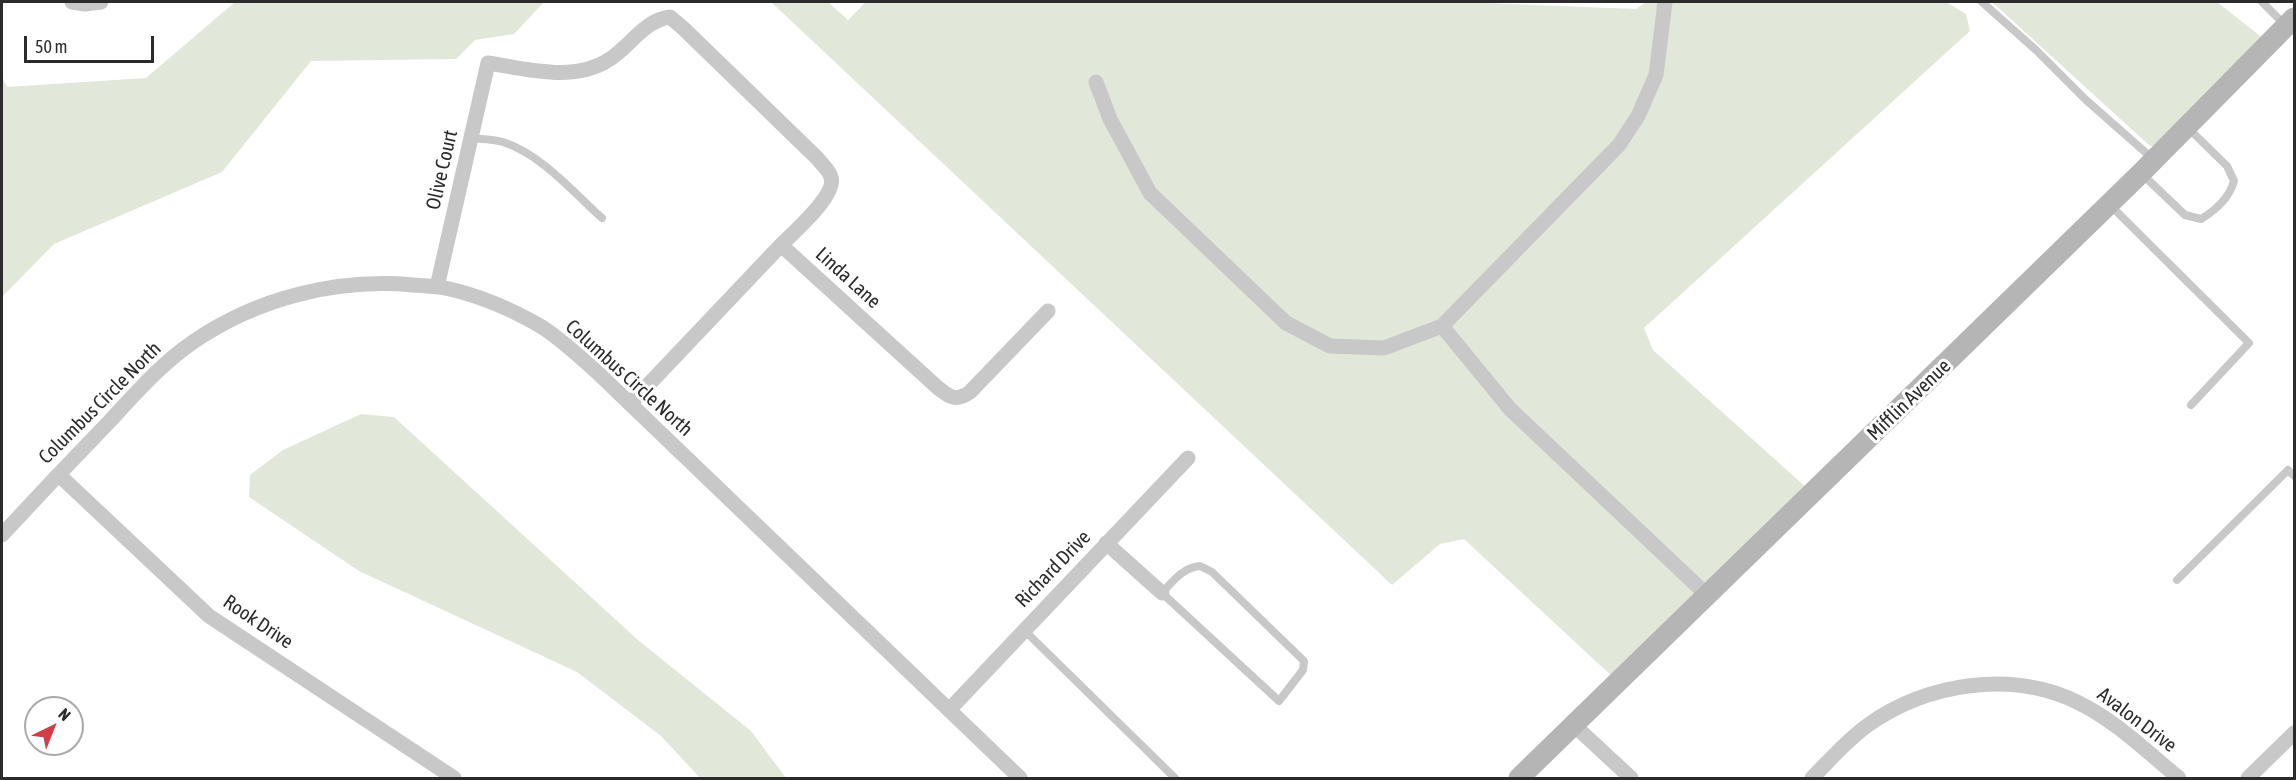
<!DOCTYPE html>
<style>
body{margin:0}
#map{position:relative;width:2296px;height:780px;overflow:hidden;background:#fff;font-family:"Asap Condensed",sans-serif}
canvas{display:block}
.frame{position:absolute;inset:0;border:3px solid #2b2b2b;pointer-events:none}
.north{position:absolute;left:24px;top:696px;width:60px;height:60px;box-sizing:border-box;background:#fff;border:2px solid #aaa;border-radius:50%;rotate:43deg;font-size:16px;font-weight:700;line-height:24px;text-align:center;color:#2b2b2b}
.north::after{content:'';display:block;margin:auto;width:21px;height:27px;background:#d23e48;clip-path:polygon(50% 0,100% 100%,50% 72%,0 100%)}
.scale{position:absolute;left:24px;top:36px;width:130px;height:27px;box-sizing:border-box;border:3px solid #2b2b2b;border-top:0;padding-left:8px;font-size:18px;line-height:21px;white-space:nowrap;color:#2b2b2b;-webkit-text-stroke:4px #fff;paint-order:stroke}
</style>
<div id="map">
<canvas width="2296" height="780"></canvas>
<div class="frame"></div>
<div class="north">N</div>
<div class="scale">50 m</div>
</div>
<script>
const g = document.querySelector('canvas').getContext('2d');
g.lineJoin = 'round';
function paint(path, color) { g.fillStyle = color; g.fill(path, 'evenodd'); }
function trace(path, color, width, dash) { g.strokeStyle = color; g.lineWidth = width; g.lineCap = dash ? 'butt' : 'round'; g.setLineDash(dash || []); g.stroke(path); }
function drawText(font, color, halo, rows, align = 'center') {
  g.font = font + ' "Asap Condensed",sans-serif'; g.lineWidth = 6; g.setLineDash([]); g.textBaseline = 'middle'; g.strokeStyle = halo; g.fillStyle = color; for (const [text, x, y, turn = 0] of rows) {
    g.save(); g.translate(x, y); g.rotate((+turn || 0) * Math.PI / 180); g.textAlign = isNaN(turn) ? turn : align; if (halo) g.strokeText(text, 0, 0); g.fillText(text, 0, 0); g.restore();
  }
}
const green = new Path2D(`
 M 235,2 L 544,2 L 514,34 L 475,40 L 456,59 L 311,61 L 222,172 L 54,244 L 2,297 L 2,77 L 7,87 L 146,78 Z
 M 771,2 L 828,2 L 848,20 L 866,2 L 1460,2 L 1636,9 L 1646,2 L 1946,2 L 1966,14 L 1970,31 L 1644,328 L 1653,350 L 1808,489 L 1616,680 L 1464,539 L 1440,544 L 1392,585 Z
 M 1992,2 L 2217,2 L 2269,43 L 2162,147 L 2150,146 Z
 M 361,414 L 394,417 L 638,640 L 751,731 L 786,778 L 700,778 L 661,736 L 577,672 L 359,571 L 249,497 L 250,475 L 283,450 Z`);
const lane = new Path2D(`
 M 1982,2 L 2036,50 L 2086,100 L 2153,159
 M 2262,2 L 2286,26
 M 471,138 C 481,139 493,139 503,142 C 541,154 573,192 602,218
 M 2143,175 L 2185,215 L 2201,219 C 2216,210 2229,199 2234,181 L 2227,166 L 2188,128
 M 2110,205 L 2249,343 L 2191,405
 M 1200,566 L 1212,572 L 1304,661 L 1303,670 L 1279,701 L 1162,593 C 1173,581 1182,568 1200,566 Z
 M 2177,580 L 2288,470 L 2294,476
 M 1024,630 L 1175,778`);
const street = new Path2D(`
 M 72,2 L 85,4 L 101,2
 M 1096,82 L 1110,119 L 1150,193 L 1286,323 L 1330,346 L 1384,348 L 1442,326 L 1510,409 L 1708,596
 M 437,287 L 488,63 C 527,69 574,83 610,59 C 631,45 645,20 670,17 L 683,28 L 817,158 C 821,163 829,170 831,177 C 837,195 794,232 781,245
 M 1442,326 L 1619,145 L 1638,116 L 1656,75 L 1665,2
 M 630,404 L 781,245 L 937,387 C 949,397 956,402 970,392 L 1048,311
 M 59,475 L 209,616 L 454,778
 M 2,535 C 37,497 72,460 108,423 C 135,394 161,364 193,342 C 257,298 337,278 413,285 C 424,286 435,286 445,288 C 478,295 513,310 542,327 C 562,340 580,357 598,373 L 1020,778
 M 1106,543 L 1162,593
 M 949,710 L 1188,458
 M 1575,726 L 1631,778
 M 1812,778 C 1830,760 1847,740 1868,725 C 1927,683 2011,670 2077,702 C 2115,720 2147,752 2179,778
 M 2248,778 L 2294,733`);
const secondary = new Path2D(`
 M 1519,778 L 2141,173 L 2294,18`);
const streetNames = [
 ["Olive Court",442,170,-77],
 ["Linda Lane",848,278,42],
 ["Columbus Circle North",629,378,42],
 ["Mifflin Avenue",1909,400,-44],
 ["Columbus Circle North",100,403,-45],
 ["Richard Drive",1053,569,-46],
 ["Rook Drive",258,622,34],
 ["Avalon Drive",2137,720,37]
];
paint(green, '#e1e8da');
trace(lane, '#c8c8c8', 8);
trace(street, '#c8c8c8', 15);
trace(secondary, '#b5b5b5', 21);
drawText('20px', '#2b2b2b', '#fff', streetNames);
</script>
